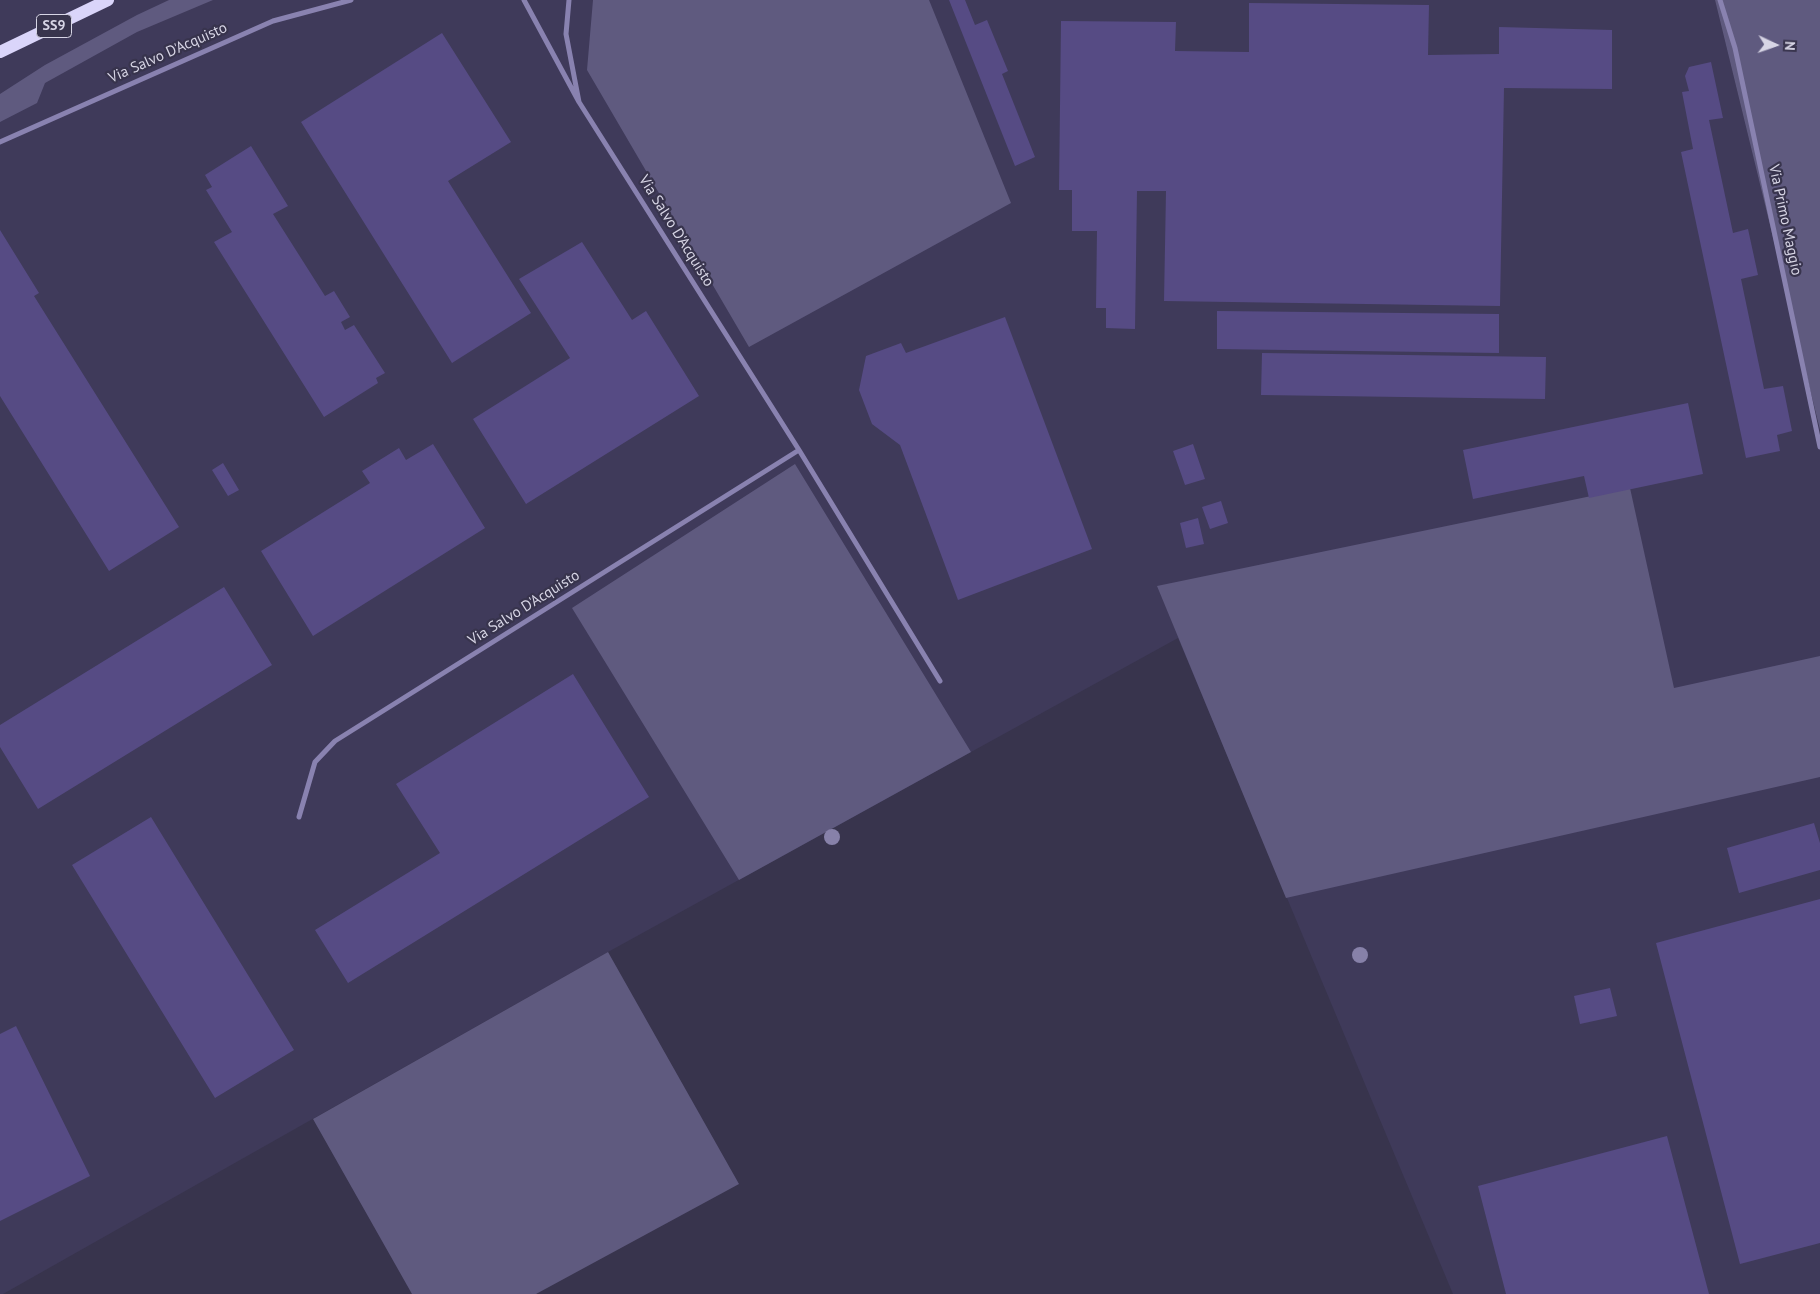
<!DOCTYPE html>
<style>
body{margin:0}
#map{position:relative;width:1820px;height:1294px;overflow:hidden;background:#38344d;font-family:"PT Sans",sans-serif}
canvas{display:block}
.north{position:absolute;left:1750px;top:20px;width:50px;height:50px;-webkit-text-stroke:4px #38344d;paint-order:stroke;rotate:93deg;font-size:14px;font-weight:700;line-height:20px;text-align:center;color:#d7d5e5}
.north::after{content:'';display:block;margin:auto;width:18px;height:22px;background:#d7d5e5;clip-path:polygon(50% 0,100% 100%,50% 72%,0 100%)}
</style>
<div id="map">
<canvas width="1820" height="1294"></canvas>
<div class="north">N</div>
</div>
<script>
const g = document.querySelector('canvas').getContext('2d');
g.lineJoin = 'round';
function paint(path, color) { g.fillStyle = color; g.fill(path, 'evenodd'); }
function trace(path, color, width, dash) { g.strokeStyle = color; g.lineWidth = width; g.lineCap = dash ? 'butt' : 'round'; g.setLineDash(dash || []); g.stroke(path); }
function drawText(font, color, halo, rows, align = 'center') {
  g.font = font + ' "PT Sans",sans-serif'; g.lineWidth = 4.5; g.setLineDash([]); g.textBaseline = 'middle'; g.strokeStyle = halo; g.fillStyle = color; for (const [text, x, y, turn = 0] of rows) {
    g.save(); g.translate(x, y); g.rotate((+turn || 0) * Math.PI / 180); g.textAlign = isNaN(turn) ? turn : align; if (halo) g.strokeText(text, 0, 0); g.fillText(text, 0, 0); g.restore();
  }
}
const built = new Path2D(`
 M 0,0 L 1715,0 L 1820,430 L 1820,1294 L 1453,1294 L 1178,638 L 608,952 L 3,1294 L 0,1294 Z`);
const green = new Path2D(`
 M 169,0 L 213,0 L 137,32 L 45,83 L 37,103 L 0,122 L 0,94 L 45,65 L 137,15 Z
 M 593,0 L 929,0 L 1011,203 L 749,347 L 587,70 Z
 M 1715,0 L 1820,0 L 1820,430 Z
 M 795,464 L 971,752 L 739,880 L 572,608 Z
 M 1630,488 L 1674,688 L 1820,656 L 1820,777 L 1286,898 L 1157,586 Z
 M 608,952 L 739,1184 L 536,1294 L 412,1294 L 313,1119 Z`);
const building = new Path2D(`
 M 949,0 L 965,0 L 975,25 L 987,20 L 1008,71 L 1002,74 L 1035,157 L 1015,166 Z
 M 1249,3 L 1429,5 L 1428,55 L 1499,54 L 1499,27 L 1612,30 L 1612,89 L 1504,88 L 1500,306 L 1164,301 L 1166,191 L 1137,191 L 1135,329 L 1106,328 L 1106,308 L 1096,308 L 1097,231 L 1072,231 L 1072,190 L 1059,190 L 1061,21 L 1176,22 L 1175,51 L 1249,52 Z
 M 442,33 L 511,142 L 448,181 L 531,313 L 452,363 L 301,122 Z
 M 1711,62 L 1723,118 L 1709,120 L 1733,233 L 1748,229 L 1758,275 L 1741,279 L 1764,389 L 1783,386 L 1792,431 L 1777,435 L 1780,451 L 1746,458 L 1681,152 L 1693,149 L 1682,92 L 1689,91 L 1685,76 L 1689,67 Z
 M 251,146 L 288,206 L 273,214 L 325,296 L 334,291 L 350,317 L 341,322 L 345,330 L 354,325 L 385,373 L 376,378 L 378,383 L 324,417 L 214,242 L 232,232 L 206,190 L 212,187 L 205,175 Z
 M 0,230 L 39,293 L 34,296 L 179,527 L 109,571 L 0,396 Z
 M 582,242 L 632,320 L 646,311 L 699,396 L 526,504 L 473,419 L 570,358 L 519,279 Z
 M 1217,311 L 1499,314 L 1499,353 L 1217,349 Z
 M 1005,317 L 1092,549 L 958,600 L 900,445 L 872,424 L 859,390 L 866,356 L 901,343 L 906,353 Z
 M 1262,353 L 1546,357 L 1545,399 L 1261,395 Z
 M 1688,403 L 1703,474 L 1589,498 L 1584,476 L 1473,499 L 1463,450 Z
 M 433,444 L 485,528 L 313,636 L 261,551 L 370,483 L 362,471 L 399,448 L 406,460 Z
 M 1193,444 L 1205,479 L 1185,485 L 1173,451 Z
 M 223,463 L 239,490 L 228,496 L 212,470 Z
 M 1221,501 L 1228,523 L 1210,529 L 1202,507 Z
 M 1198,518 L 1204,544 L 1186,548 L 1180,523 Z
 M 224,587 L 272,665 L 38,809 L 0,747 L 0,725 Z
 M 573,674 L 649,797 L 348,983 L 315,930 L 440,853 L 396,784 Z
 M 151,817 L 294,1050 L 215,1098 L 72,865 Z
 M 1814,823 L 1820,843 L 1820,870 L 1739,893 L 1727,848 Z
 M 1820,899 L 1820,1243 L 1740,1264 L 1656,943 Z
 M 1610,988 L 1617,1016 L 1580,1024 L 1574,996 Z
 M 16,1026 L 90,1176 L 0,1221 L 0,1034 Z
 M 1667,1136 L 1709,1294 L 1506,1294 L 1478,1186 Z`);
const minor = new Path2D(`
 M 524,0 L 579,102 L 566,34 L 569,0
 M 1720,0 L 1735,48 L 1820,447
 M 579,102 L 799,450 L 940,681
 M 0,142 L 273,21 L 351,0
 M 299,817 L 315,762 L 335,741 L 799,450`);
const primary = new Path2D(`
 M 0,52 L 108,0`);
const trees = [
 [832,837],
 [1360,955]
];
const shields = [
 [54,26,35]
];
const shieldNames = [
 ["SS9",54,26]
];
const streetNames = [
 ["Via Salvo D'Acquisto",168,53,-24],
 ["Via Primo Maggio",1785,220,78],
 ["Via Salvo D'Acquisto",676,231,58],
 ["Via Salvo D'Acquisto",524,608,-32]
];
paint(built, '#3f3a5a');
paint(green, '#5f5a7f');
paint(building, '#564b84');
trace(minor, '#8982b0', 5);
trace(primary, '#dad5fa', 12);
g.fillStyle = '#8781a9';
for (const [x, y] of trees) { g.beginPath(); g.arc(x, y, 8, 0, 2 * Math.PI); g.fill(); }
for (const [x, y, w] of shields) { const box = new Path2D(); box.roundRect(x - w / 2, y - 11.5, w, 23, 4); g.fillStyle = '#38344d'; g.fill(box); trace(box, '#d7d5e5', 1); }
drawText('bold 14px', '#d7d5e5', null, shieldNames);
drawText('15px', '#d7d5e5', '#38344d', streetNames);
</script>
